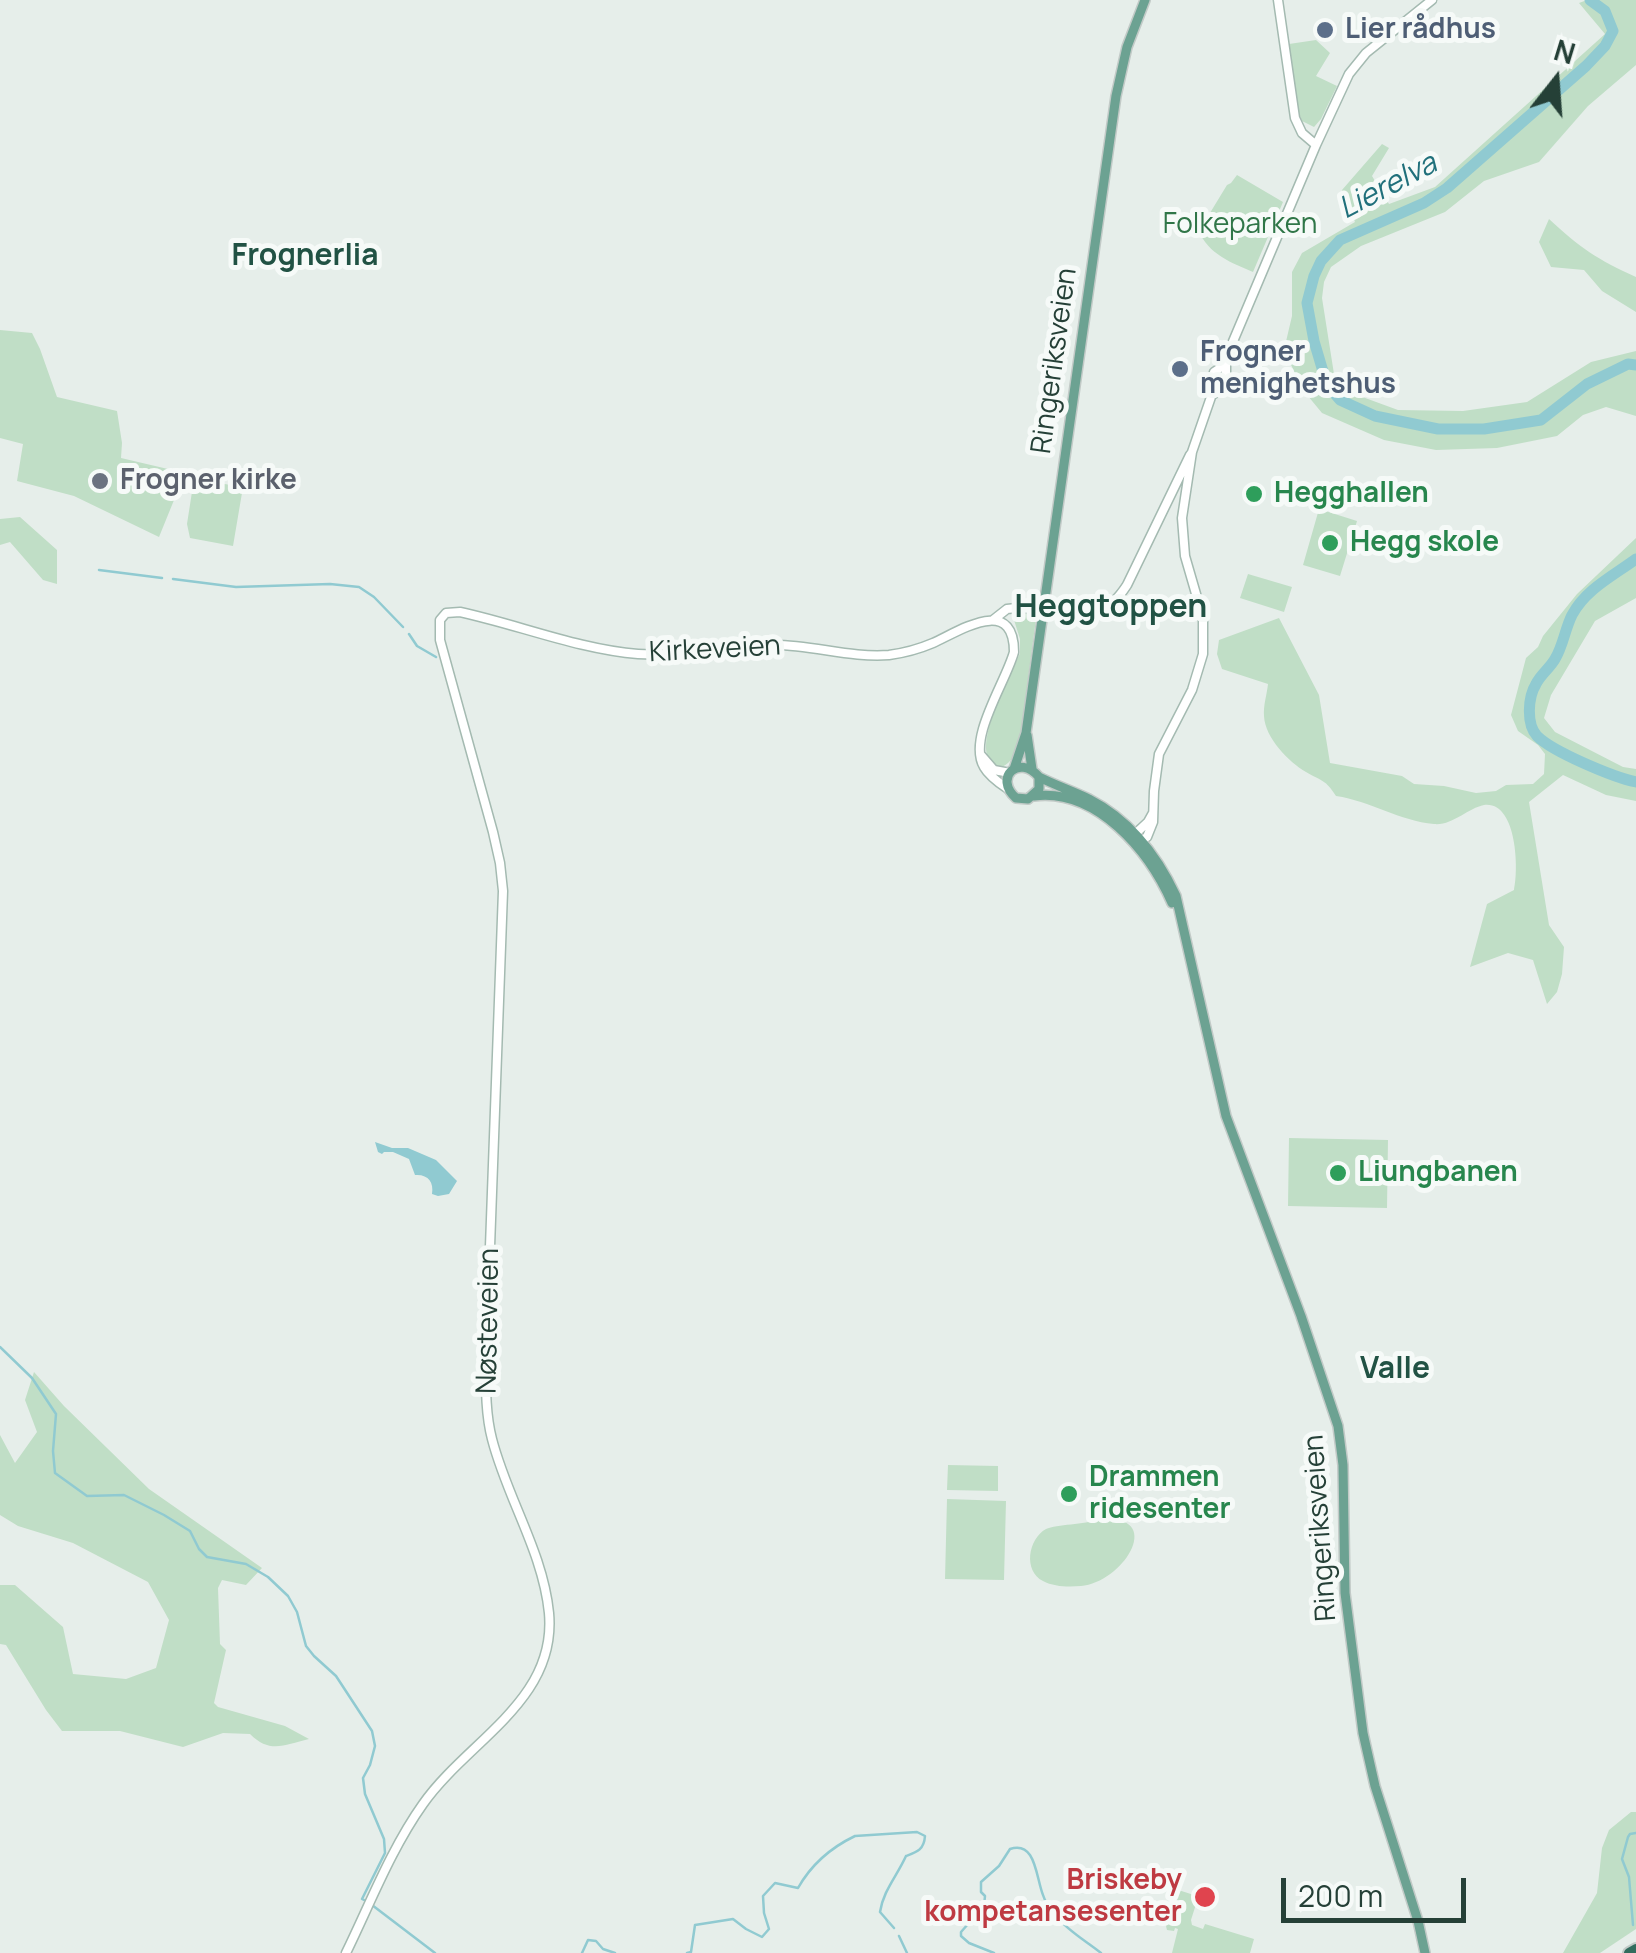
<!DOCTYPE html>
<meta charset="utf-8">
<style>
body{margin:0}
#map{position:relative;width:1636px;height:1953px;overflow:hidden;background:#e6eeea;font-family:Manrope,sans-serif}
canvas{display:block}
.north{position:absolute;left:1506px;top:30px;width:100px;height:100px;-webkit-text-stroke:8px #f6faf8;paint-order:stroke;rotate:17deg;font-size:28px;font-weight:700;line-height:40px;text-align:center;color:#254037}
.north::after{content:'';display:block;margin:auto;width:35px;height:45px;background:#254037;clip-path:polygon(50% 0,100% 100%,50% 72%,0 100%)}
.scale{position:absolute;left:1281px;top:1878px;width:185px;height:45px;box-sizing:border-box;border:5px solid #254037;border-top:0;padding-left:12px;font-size:30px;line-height:35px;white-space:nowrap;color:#254037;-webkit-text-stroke:8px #f6faf8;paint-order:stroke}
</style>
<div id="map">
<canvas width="1636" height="1953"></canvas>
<div class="north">N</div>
<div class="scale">200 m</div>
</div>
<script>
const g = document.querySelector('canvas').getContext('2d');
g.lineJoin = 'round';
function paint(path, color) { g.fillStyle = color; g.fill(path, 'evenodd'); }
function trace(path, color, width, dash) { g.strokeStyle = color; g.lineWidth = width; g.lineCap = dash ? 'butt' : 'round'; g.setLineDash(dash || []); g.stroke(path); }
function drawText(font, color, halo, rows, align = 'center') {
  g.font = font + ' Manrope,sans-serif'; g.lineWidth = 10; g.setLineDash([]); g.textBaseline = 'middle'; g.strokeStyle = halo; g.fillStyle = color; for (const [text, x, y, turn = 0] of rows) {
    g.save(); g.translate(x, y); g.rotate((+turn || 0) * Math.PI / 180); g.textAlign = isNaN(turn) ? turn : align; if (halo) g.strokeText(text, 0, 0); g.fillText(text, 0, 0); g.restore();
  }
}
const green = new Path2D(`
 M 1587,0 L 1636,0 L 1636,65 L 1588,106 L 1539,162 L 1484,181 L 1445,212 L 1361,246 L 1331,267 L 1324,282 L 1322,298 L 1334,374 L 1357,395 L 1398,410 L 1463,411 L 1527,402 L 1591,362 L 1636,351 L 1636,416 L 1606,407 L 1583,415 L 1557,436 L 1497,448 L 1436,450 L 1384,440 L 1322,413 L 1303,390 L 1284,350 L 1292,316 L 1292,272 L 1302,253 L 1355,222 L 1342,190 L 1382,144 L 1389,148 L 1372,176 L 1389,204 L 1435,187 L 1605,34 L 1579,3 Z
 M 1316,40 L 1330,53 L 1316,76 L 1337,86 L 1321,119 L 1314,127 L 1302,121 L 1299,114 L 1289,44 Z
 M 1237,175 L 1283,202 L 1253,272 C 1232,263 1208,254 1199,231 L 1227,185 L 1231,183 Z
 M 1549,219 C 1579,247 1598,260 1636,277 L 1636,312 L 1602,291 L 1584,270 L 1551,267 L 1539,242 Z
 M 0,330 L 32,333 L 40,349 L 57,397 L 117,411 L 122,443 L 121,458 L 185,473 L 159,537 L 74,496 L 17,481 L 23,444 L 0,438 Z
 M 194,479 L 243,487 L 233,546 L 190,538 L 187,524 Z
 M 1319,509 L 1357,521 L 1340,576 L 1303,565 Z
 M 20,517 L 57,550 L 57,584 L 43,580 L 10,542 L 0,545 L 0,519 Z
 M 1636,538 L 1636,598 L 1595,621 L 1551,695 L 1544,718 L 1555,732 L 1623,767 L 1636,769 L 1636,801 L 1606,795 L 1563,775 L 1529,802 L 1549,925 L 1564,947 L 1562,974 L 1557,992 L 1547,1004 L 1533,960 L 1508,953 L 1470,967 L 1487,904 L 1514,890 C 1519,869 1517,801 1484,805 C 1468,808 1452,826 1434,824 C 1400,821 1370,801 1336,796 C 1325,779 1323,782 1306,772 C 1289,762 1265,738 1264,716 C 1263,706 1267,694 1268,684 L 1222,669 L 1217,654 L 1219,640 L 1279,618 L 1319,695 L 1330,763 L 1402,776 L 1414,784 L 1444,786 L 1476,793 L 1496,791 L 1506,785 L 1533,784 L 1544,774 L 1545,754 L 1538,745 L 1518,731 L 1511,715 L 1526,658 L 1538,647 L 1543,636 L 1577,594 Z
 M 1248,574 L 1292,587 L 1284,612 L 1240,598 Z
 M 1020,611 L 1037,611 L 1020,740 C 1016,751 1013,762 1002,767 C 996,765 992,764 989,759 C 976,738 1011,675 1020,653 L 1020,639 L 1014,620 Z
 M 1289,1138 L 1388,1140 L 1387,1208 L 1288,1206 Z
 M 34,1372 L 64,1406 L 149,1489 L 262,1568 L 246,1585 L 222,1580 L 218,1588 L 220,1644 L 226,1650 L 214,1703 L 218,1707 L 285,1726 L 309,1739 C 284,1745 270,1754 250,1734 L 223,1733 L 183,1747 L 120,1731 L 62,1731 L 46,1710 L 6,1645 L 0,1644 L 0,1585 L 15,1585 L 63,1627 L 73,1674 L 126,1679 L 156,1668 L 169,1620 L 148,1582 L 73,1543 L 18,1526 L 0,1515 L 0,1435 L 15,1463 L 37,1432 L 25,1400 Z
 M 948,1465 L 998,1466 L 998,1491 L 947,1490 Z
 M 947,1499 L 1006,1501 L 1004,1580 L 945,1579 Z
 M 1099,1519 C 1167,1513 1124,1582 1081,1586 C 1069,1587 1054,1587 1043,1581 C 1023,1571 1028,1539 1046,1529 C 1057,1524 1084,1525 1099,1519 Z
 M 1631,1812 L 1636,1812 L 1636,1929 L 1600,1953 L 1563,1953 L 1597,1893 L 1602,1848 L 1609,1830 Z
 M 1172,1888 L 1194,1895 L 1193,1899 L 1197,1901 L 1191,1920 L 1192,1925 L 1203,1929 L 1205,1924 L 1254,1939 L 1250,1953 L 1172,1953 L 1178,1929 L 1175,1928 L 1174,1931 L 1167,1930 C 1164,1921 1166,1908 1173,1901 Z`);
const water = new Path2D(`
 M 375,1142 L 392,1148 L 408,1148 L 436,1160 L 457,1181 L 449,1194 L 438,1196 L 432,1194 C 434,1182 428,1174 415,1175 L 409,1159 L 393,1152 L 384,1152 L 382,1154 L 378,1152 Z`);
const stream = new Path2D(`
 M 99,570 L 162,578
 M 173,579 L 236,587 L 330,584 L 359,587 L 374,597 L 403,627
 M 409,634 L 417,646 L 436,657
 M 0,1347 L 32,1378 L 56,1414 L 53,1451 L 55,1473 L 87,1496 L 124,1495 L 164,1515 L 190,1531 L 199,1549 L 207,1557 L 246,1564 L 268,1577 L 288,1596 L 297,1612 L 306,1646 L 314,1656 L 336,1676 L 372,1731 L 375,1746 L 370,1765 L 363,1778 L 365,1794 L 384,1839 L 385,1853 L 362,1899 L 366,1901
 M 372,1905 L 435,1953
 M 1633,1925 L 1629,1877 L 1622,1859 L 1628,1837 L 1630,1834 L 1636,1833
 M 899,1936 L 907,1953
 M 582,1953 L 588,1940 L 596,1941 L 603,1949 L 615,1953
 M 687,1953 L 691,1952 L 695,1925 L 733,1919 L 746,1929 L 762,1937 L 769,1929 L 764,1913 L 763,1896 L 775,1883 L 798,1888 C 811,1865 830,1848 855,1836 L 917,1832 L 925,1836 C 924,1850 917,1852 906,1856 C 897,1876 883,1891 880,1912 L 894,1928
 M 994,1953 L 969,1943 L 961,1936 L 961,1932 L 984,1906 L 985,1896 L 981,1892 L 981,1882 L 999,1866 L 1010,1849 C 1036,1840 1036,1878 1043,1895 C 1045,1902 1051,1910 1056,1916 C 1068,1931 1086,1941 1101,1953`);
const river = new Path2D(`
 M 1590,0 L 1605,11 L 1613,31 L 1605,46 L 1586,66 L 1447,188 L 1424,203 L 1340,240 L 1321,261 L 1314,276 L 1307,303 L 1314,341 L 1327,385 L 1340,400 L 1375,416 L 1438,429 L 1484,429 L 1541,420 L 1587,384 L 1628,364 L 1636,365
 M 1636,559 C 1613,576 1586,589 1572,615 C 1565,629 1563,646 1555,659 C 1550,668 1540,675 1536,684 C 1528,697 1526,724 1537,736 C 1553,752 1613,777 1636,782`);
const secondary = new Path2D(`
 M 1278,0 L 1295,118 L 1302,133 L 1316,145
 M 1214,394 L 1226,376 L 1226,363
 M 1059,610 C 1093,614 1107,616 1127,585 L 1190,455
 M 993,620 L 1007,609 L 1016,608
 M 981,755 L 994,770 L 1010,773
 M 1134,835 L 1148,822 L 1153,813
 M 1140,841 L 1147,837 L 1153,822 L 1154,791 L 1159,754 L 1192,690 L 1203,654 L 1203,618 L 1185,556 L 1182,518 L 1192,452 L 1211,397 L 1214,372 L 1220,368 L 1226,358 L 1316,145 L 1349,74 L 1366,53 L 1432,0
 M 346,1953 C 370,1904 391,1849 423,1804 C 467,1741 557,1701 549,1613 C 543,1552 507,1498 492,1439 C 485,1412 486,1384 486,1356 L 503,891 L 500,863 L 493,832 L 440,640 L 440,620 L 446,613 L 460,612 C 516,624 581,650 638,654 C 684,657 729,644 775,645 C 813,645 851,658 889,655 C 904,653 919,649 933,643 C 958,632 1014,594 1014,652 C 1006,682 967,738 984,767 C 989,776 999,783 1008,789`);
const primary = new Path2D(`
 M 1027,735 L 1032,769
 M 1014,769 L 1026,733 L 1116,96 L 1127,47 L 1145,0
 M 1039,777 L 1039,789 L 1028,799 L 1016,798 C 993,778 1019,753 1039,777 C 1055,785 1072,791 1089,799 C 1130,820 1157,855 1176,896 L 1226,1116 L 1301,1316 L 1338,1426 L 1343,1465 L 1345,1593 L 1363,1733 L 1375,1786 L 1418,1921 L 1425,1953
 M 1034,796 C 1097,788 1149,851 1172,903`);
const highway = new Path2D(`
 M 1629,1953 L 1636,1949`);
const secondaryBridge = new Path2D(`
 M 1016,608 L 1059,610`);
const markers = [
 [1325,30,10,"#5c6f8a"],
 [1180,369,10,"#5c6f8a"],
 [100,481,10,"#6b7280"],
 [1254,494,10,"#2e9e5b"],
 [1330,543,10,"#2e9e5b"],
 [1338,1173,10,"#2e9e5b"],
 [1069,1494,10,"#2e9e5b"],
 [1205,1897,12,"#e0444e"]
];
const serviceNames = [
 ["Lier rådhus",1345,30],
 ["Frogner",1200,353],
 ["menighetshus",1200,385]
];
const parkNames = [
 ["Folkeparken",1240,225]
];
const streetNames = [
 ["Ringeriksveien",1055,361,-82],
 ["Kirkeveien",715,650,-3],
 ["Nøsteveien",489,1321,-89],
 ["Ringeriksveien",1321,1528,-94]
];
const worshipNames = [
 ["Frogner kirke",120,481]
];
const leisureNames = [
 ["Hegghallen",1274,494],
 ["Hegg skole",1350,543],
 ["Liungbanen",1358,1173],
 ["Drammen",1089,1478],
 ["ridesenter",1089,1510]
];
const healthNames = [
 ["Briskeby",1182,1881],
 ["kompetansesenter",1182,1913]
];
const waterNames = [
 ["Lierelva",1388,187,-28]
];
const neighbourhoodNames = [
 ["Frognerlia",305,257],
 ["Valle",1395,1370]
];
const quarterNames = [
 ["Heggtoppen",1111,608]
];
paint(green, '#c0dec6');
paint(water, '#90cad1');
trace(stream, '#90cad1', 2.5);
trace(river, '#90cad1', 11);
trace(secondary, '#a4bab1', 11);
trace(primary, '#c2cac7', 12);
trace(highway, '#c2cac7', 14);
trace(secondary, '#fff', 8);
trace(primary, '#6ca292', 9);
trace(highway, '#316c5d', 10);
trace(secondaryBridge, '#a4bab1', 11, []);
trace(secondaryBridge, '#fff', 8);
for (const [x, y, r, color] of markers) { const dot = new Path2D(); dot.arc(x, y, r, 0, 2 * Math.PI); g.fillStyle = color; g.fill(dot); trace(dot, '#f6faf8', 4); }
drawText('bold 28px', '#4e5e75', '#f6faf8', serviceNames, 'left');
drawText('28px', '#307648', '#f6faf8', parkNames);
drawText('28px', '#254037', '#f6faf8', streetNames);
drawText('bold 28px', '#5b616d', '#f6faf8', worshipNames, 'left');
drawText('bold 28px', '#27864d', '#f6faf8', leisureNames, 'left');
drawText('bold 28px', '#be3a42', '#f6faf8', healthNames, 'right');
drawText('italic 30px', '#20707b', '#f6faf8', waterNames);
drawText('bold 30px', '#215244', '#f6faf8', neighbourhoodNames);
drawText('bold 32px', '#215244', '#f6faf8', quarterNames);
</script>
